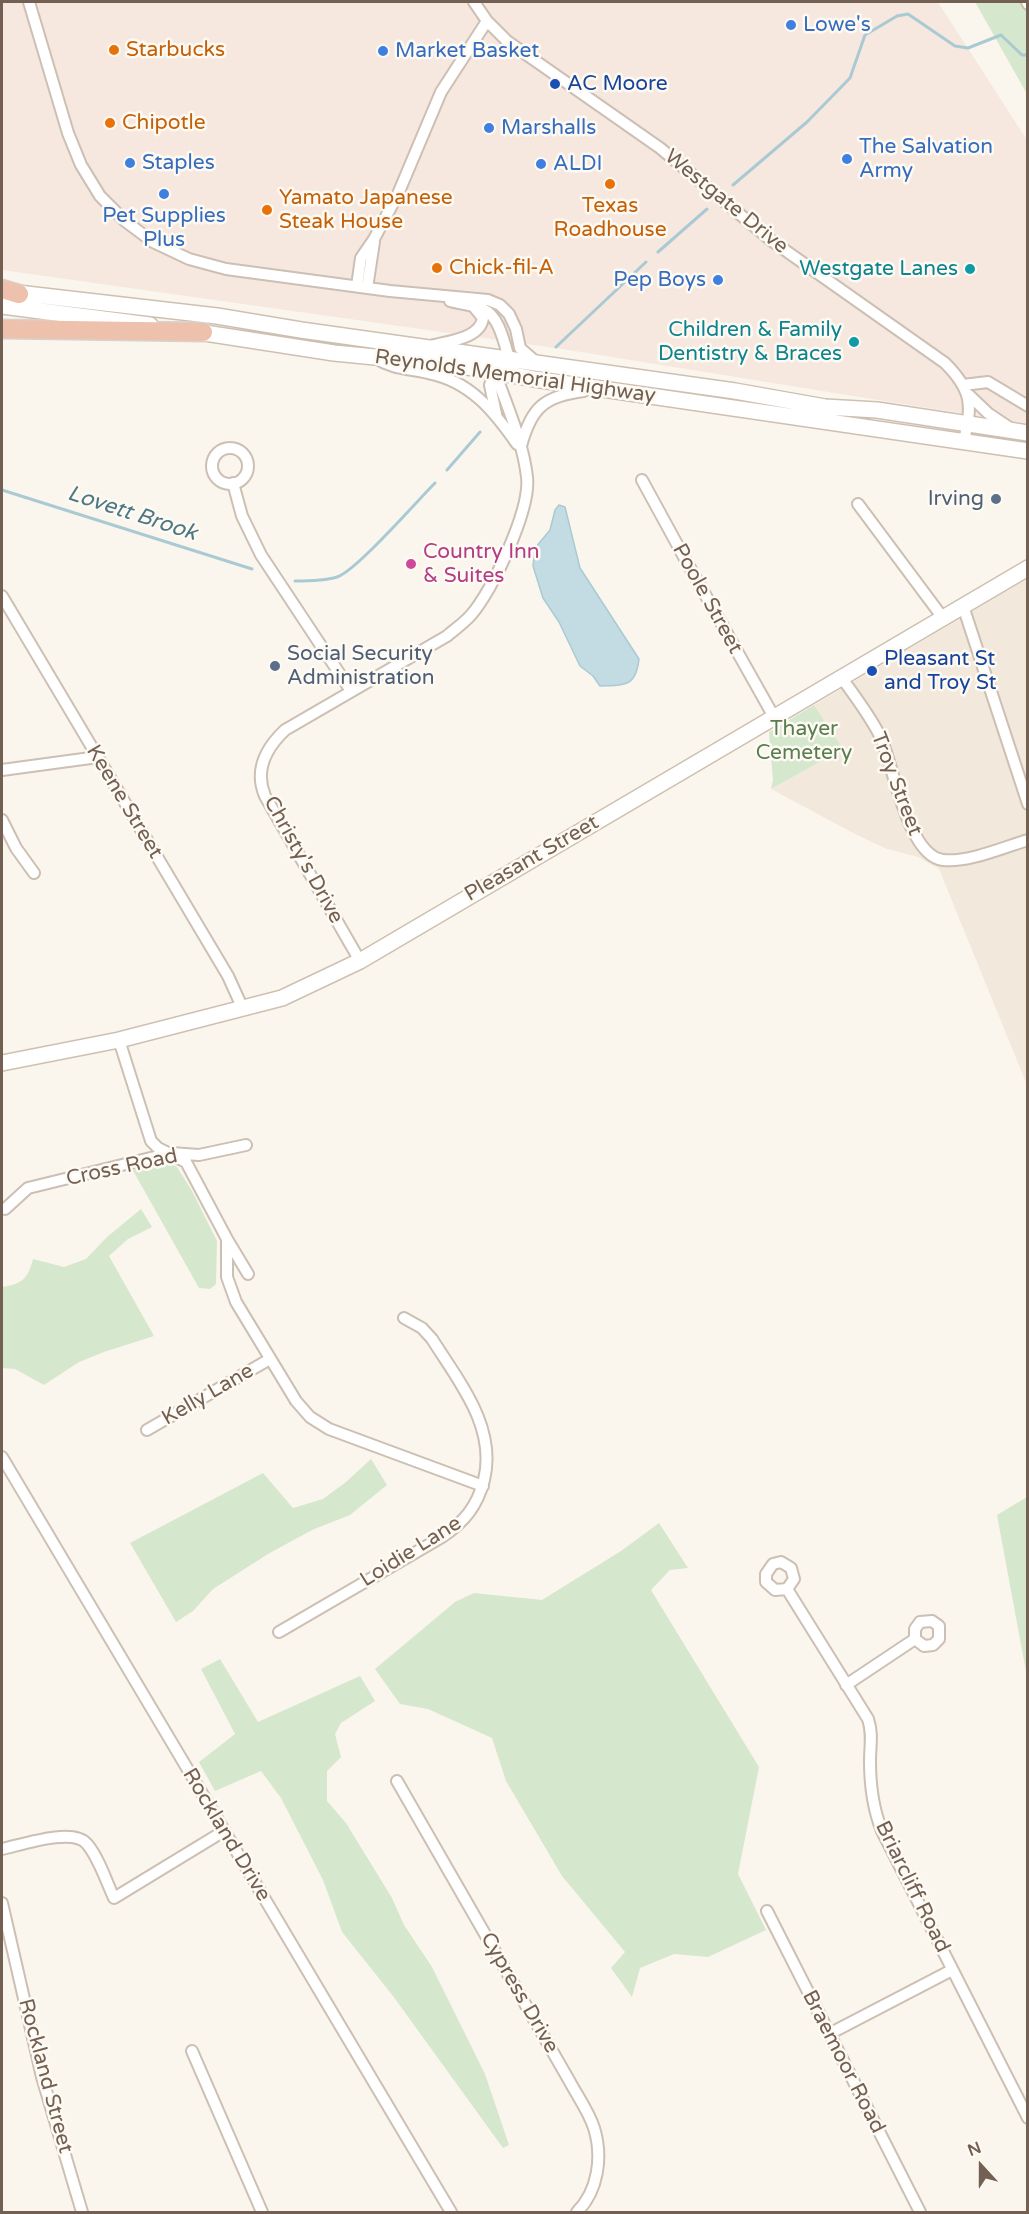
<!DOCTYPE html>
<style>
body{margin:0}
#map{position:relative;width:1029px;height:2214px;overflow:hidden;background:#fbf6ed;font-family:"Varela Round",sans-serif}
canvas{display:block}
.frame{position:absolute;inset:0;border:3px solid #746052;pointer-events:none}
.north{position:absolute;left:951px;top:2136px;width:60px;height:60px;-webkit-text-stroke:4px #fdfaf3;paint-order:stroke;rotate:339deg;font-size:16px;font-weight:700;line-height:24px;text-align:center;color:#746052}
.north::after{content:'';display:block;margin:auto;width:21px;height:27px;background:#746052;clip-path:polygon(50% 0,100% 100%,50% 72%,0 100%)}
</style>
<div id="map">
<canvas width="1029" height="2214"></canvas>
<div class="frame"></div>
<div class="north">N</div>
</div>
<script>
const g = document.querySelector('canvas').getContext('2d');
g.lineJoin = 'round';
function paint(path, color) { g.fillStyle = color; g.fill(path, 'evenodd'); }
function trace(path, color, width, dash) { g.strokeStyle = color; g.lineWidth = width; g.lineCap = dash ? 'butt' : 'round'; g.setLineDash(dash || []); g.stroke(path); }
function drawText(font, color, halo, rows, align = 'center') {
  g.font = font + ' "Varela Round",sans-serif'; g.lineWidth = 5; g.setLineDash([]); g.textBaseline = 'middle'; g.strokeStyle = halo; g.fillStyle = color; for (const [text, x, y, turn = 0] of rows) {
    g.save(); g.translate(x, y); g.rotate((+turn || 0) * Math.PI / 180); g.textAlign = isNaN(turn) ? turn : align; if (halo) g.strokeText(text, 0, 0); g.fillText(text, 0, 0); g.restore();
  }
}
const residential = new Path2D(`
 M 1027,579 L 1027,1085 L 939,869 L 918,857 L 887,849 L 855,834 L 771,789 L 842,749 L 814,705 Z`);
const commercial = new Path2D(`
 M 2,2 L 938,2 L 1027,140 L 1027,424 L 562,349 L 2,270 Z`);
const green = new Path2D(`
 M 975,2 L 1027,2 L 1027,94 Z
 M 814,705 L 843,749 L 771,789 L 773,780 L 769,732 Z
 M 157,1161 L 167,1161 L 177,1167 L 192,1191 L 217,1241 L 216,1284 L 210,1289 L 199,1288 L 131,1167 Z
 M 141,1209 L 152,1227 L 128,1239 L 109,1256 L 154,1336 L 104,1352 L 79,1362 L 44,1385 L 15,1369 L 2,1368 L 2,1287 C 22,1284 28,1279 33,1259 L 64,1267 L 86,1259 L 107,1237 Z
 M 371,1459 L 387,1485 L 350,1515 L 312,1530 L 268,1554 L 213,1589 L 193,1611 L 176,1622 L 130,1543 L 263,1473 L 293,1508 L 323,1499 L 346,1482 Z
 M 1027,1497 L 1027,1677 L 997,1515 Z
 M 659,1523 L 688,1568 L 670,1570 L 651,1590 L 759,1767 L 738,1874 L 766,1930 L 708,1957 L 674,1954 L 640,1968 L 632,1997 L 611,1968 L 625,1952 L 562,1876 L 506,1781 L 492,1738 L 428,1709 L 400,1704 L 375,1669 L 455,1602 L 474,1593 L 542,1600 L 621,1551 Z
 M 220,1659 L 258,1722 L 360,1676 L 375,1701 L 341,1723 L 335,1734 L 341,1757 L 327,1771 L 327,1801 L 346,1823 L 392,1898 L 404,1925 L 432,1967 L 485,2074 L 509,2145 L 503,2148 L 393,1996 L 342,1932 L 323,1880 L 281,1798 L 261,1771 L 215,1791 L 199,1762 L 235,1734 L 201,1669 Z`);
const water = new Path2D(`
 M 559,505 L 565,507 L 580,568 L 639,659 C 636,687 625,685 600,686 L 593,676 L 580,666 L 559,622 L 543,598 L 533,566 L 535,548 L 550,530 L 555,510 Z`);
const stream = new Path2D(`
 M 733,185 L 807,122 L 850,78 L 865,35 L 897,16 L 908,14 L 955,46 L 968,48 L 1001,35 L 1022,55 L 1028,55
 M 658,252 L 707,209
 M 556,347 L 646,262
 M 447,470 L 480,432
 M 2,490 L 252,569
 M 295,581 C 309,581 324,581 337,577 C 356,571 417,501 435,483`);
const minor = new Path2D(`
 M 29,2 L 68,133 L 81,165 L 100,196 L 125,221 L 153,242 L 189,259 L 226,269 L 390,291 L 488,300 L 500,305 L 509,314 L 516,329 L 520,348 L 536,362
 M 474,2 L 487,21 L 507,41 L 660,148 L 772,241 L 945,363 C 973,391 972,405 964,441
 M 1027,2 L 1028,4
 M 357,286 L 361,258 L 374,239 L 398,194 L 441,92 L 487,21
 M 367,288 L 374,242
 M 450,301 C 461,304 473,305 483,309 C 501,317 505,348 511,365
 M 431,346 C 448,341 480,339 483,318 L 474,307
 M 375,358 C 395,370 407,368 428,373 C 470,381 494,411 517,444
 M 495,372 L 490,385 L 496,414
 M 963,385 L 988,382 L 1028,406
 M 969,395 L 989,414 L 1010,428
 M 521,446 C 531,408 544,396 584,391
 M212 466a18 18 0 1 1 36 0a18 18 0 1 1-36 0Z
 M 642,480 L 684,557 L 774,717
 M 233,483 L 242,516 L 261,555 L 351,691
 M 858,504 L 943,618
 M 2,596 L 228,976 L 243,1009
 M 963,606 L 1028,804
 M 841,677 C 855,696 871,717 881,738 C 894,768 908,856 943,860 C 968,863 1004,847 1028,840
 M 2,770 L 98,757
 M 2,820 L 16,848 L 34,873
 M 360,961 L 265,796 C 254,770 266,748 285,730 L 447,636 C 455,629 464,623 471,615 C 493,590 531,509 527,477 C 523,441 505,401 493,367
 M 119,1040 L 151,1141 L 158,1148 L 186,1162 L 227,1239 L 248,1274
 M 5,1209 L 28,1188 L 171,1153 L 199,1155 L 246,1145
 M 227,1239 L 227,1277 L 236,1302 L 296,1401 L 310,1417 L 329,1429 L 483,1486
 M 147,1430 L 270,1359
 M 2,1457 L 451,2212
 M 787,1589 L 775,1590 L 766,1582 L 766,1574 L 773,1564 L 781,1562 L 791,1568 L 794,1579 L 787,1589 L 868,1719 C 873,1734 870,1746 870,1761 C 870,1785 873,1809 882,1831 L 1028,2118
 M 279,1632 L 442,1537 C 464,1522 477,1507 484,1480 C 497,1427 459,1382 432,1339 L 422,1328 L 404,1318
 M 846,1685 L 915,1639 L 915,1629 L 920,1622 L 932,1621 L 939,1626 L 939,1639 L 933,1645 L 924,1646 L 915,1639
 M 397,1781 L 570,2082 C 578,2097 589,2112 594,2128 C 603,2157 598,2191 577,2212
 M 2,1849 C 21,1845 73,1827 87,1844 C 99,1858 106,1881 114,1898 L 224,1831
 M 2,1903 L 42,2077 L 82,2212
 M 767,1911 L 920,2212
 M 829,2034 L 952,1970
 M 192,2051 L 262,2212`);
const secondary = new Path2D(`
 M 9,292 L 217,316 L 301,330 L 735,391 L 825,407 L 877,410 L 1028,433
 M 2,306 L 150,325
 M 192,331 L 334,353 L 375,357 L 392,357 L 474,368 L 534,379 L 1028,451
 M 2,1063 L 119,1040 L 282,998 L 360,961 L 1028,568`);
const motorway = new Path2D(`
 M 2,289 L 19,294
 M 2,329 L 203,332`);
const markers = [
 [791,25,6,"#3f7fe0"],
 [114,50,6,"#e8710a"],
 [383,51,6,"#3f7fe0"],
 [555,84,6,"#1a4fb4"],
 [110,123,6,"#e8710a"],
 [489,128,6,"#3f7fe0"],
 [847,159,6,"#3f7fe0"],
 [130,163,6,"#3f7fe0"],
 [541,164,6,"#3f7fe0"],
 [610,184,6,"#e8710a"],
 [164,194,6,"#3f7fe0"],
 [267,210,6,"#e8710a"],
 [437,268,6,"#e8710a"],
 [970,269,6,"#0f9aa8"],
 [718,280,6,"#3f7fe0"],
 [854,342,6,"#0f9aa8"],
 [996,499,6,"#5c6f8a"],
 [411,564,6,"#d1479c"],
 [275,666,6,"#5c6f8a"],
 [872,671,6,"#1a4fb4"]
];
const shopNames = [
 ["Lowe's",803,25],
 ["Market Basket",395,51],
 ["Marshalls",501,128],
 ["The Salvation",859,147],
 ["Army",859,171],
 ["Staples",142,163],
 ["ALDI",553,164],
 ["Pet Supplies",164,216,"center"],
 ["Plus",164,240,"center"],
 ["Pep Boys",706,280,"right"]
];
const foodNames = [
 ["Starbucks",126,50],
 ["Chipotle",122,123],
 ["Yamato Japanese",279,198],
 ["Steak House",279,222],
 ["Texas",610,206,"center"],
 ["Roadhouse",610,230,"center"],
 ["Chick-fil-A",449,268]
];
const transitNames = [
 ["AC Moore",567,84],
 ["Pleasant St",884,659],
 ["and Troy St",884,683]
];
const streetNames = [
 ["Westgate Drive",726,202,39],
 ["Reynolds Memorial Highway",515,377,8],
 ["Poole Street",707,599,61],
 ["Troy Street",896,784,69],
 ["Keene Street",124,802,59],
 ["Pleasant Street",532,859,-30],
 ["Christy's Drive",303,860,61],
 ["Cross Road",122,1168,-12],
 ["Kelly Lane",208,1395,-30],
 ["Loidie Lane",411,1552,-32],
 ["Rockland Drive",226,1835,59],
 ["Briarcliff Road",912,1887,64],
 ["Cypress Drive",519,1993,60],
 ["Braemoor Road",843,2062,63],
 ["Rockland Street",45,2076,75]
];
const cultureNames = [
 ["Westgate Lanes",958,269],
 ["Children & Family",842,330],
 ["Dentistry & Braces",842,354]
];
const serviceNames = [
 ["Irving",984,499],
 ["Social Security",287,654,"left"],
 ["Administration",287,678,"left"]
];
const hotelNames = [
 ["Country Inn",423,552],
 ["& Suites",423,576]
];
const parkNames = [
 ["Thayer",804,729],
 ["Cemetery",804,753]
];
const waterNames = [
 ["Lovett Brook",132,514,18]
];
paint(residential, '#f2e9dc');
paint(commercial, '#f6e8df');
paint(green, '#d5e7cc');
paint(water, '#c3dce3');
trace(water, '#aacad3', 1.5);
trace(stream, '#aacad3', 3);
trace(minor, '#ccbfb3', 14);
trace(secondary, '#cec0b1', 18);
trace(motorway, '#d8d2cf', 21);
trace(minor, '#fff', 10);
trace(secondary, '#fff', 15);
trace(motorway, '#edc1ac', 18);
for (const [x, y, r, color] of markers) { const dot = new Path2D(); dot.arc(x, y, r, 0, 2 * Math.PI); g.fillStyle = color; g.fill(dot); trace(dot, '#fdfaf3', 2); }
drawText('21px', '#366cbe', '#fdfaf3', shopNames, 'left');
drawText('21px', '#c56008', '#fdfaf3', foodNames, 'left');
drawText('21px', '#164399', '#fdfaf3', transitNames, 'left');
drawText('21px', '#746052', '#fdfaf3', streetNames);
drawText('21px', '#0d838f', '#fdfaf3', cultureNames, 'right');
drawText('21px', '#4e5e75', '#fdfaf3', serviceNames, 'right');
drawText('21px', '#b23c85', '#fdfaf3', hotelNames, 'left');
drawText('21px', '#597d4e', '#fdfaf3', parkNames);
drawText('italic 22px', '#4e7784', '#fdfaf3', waterNames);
</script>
